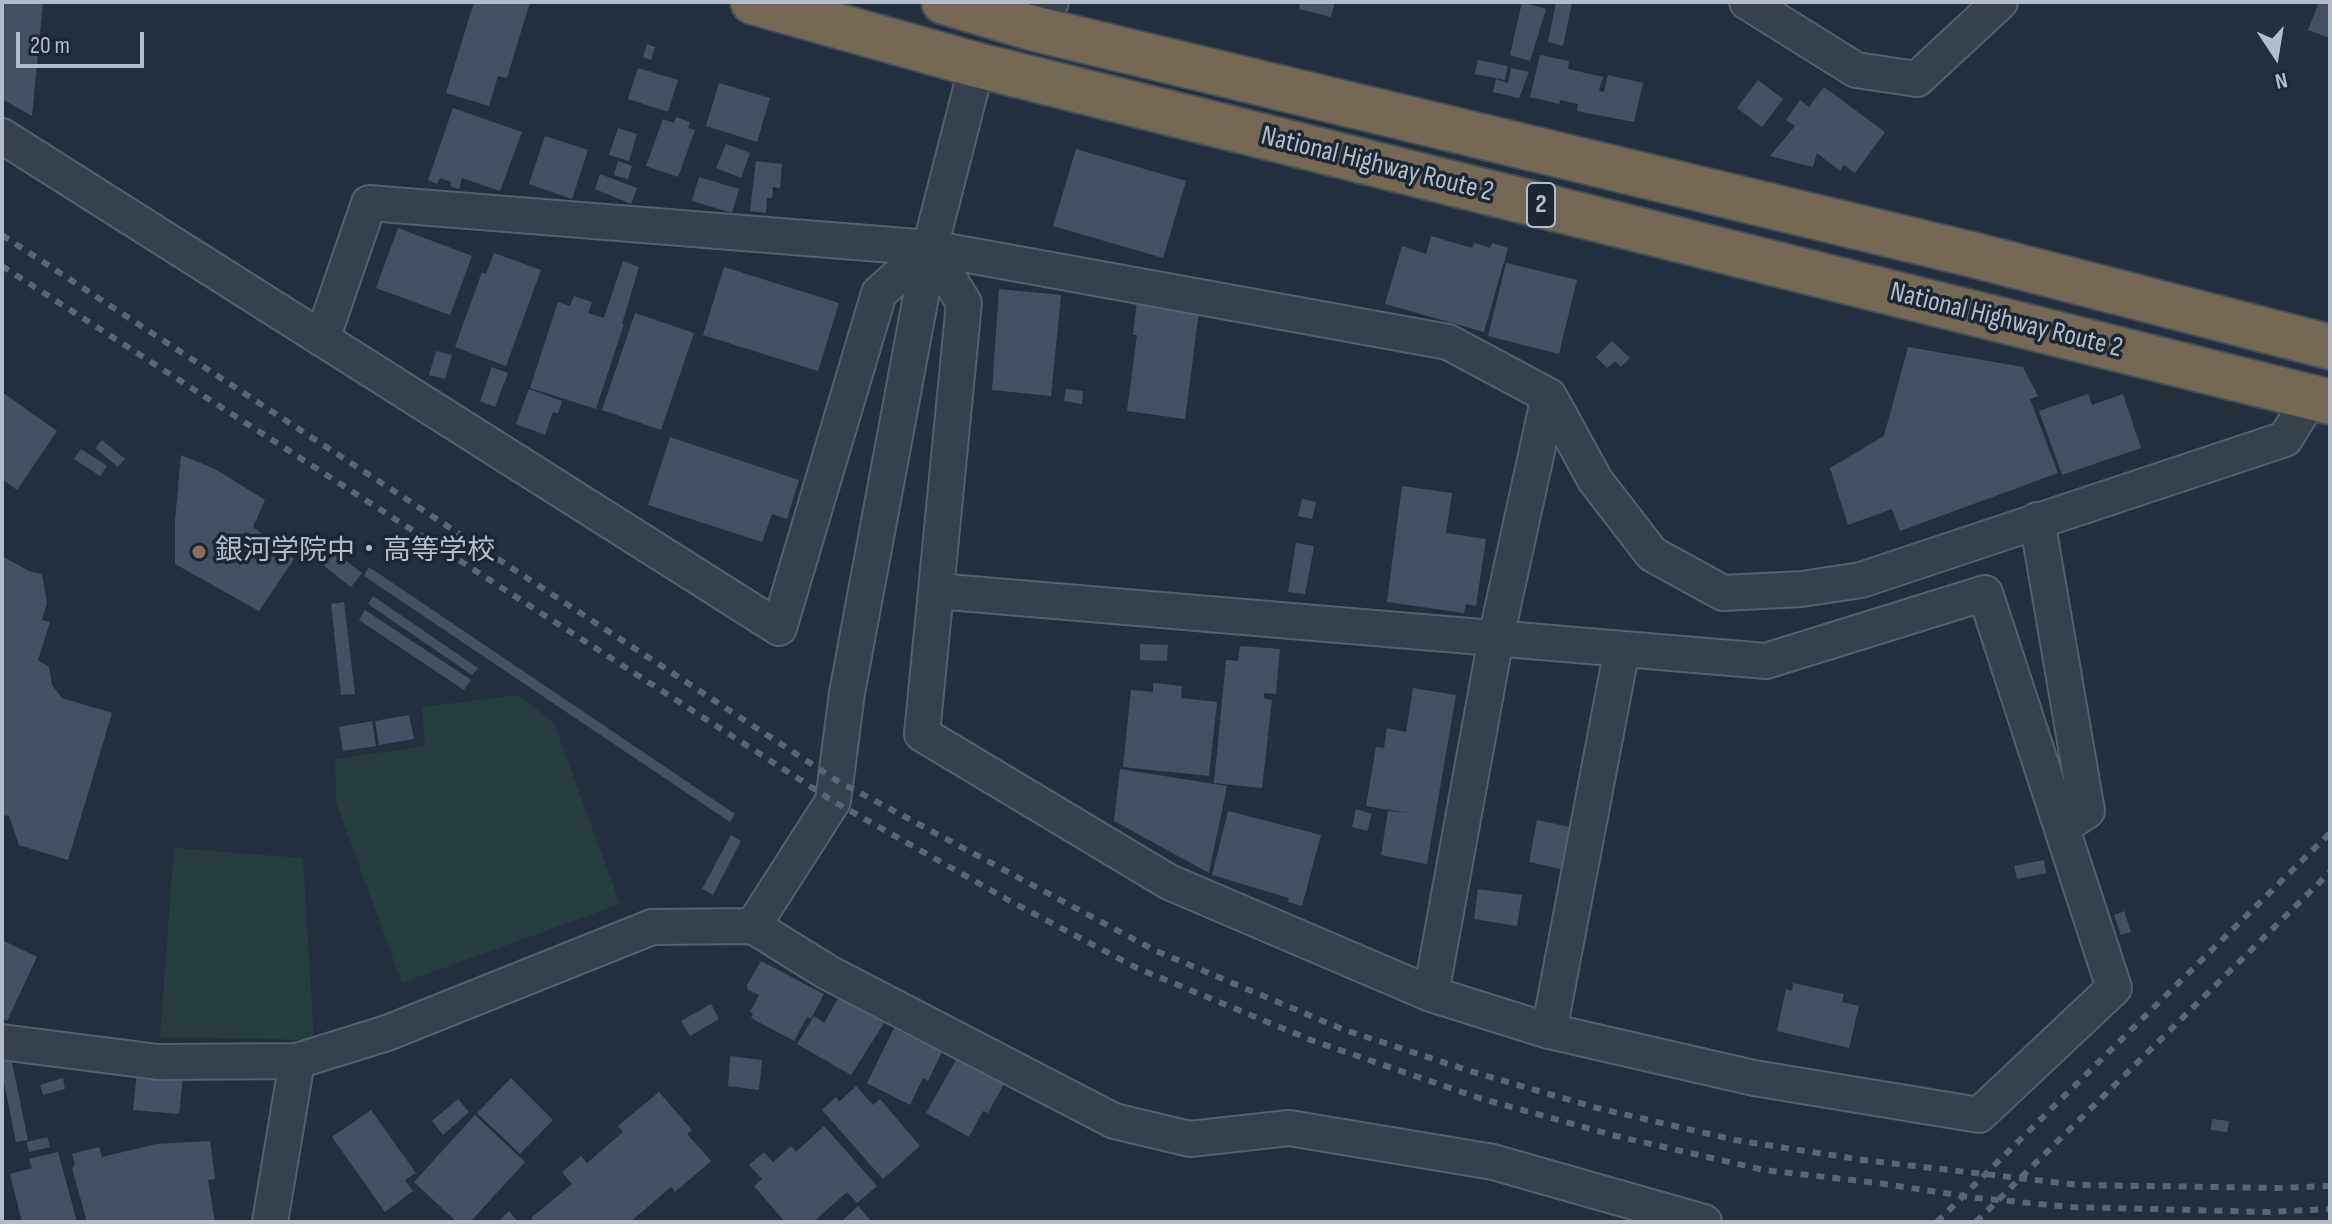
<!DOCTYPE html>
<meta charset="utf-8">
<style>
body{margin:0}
#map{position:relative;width:2332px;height:1224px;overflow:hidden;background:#242f3e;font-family:"Sofia Sans Condensed",sans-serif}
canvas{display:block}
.frame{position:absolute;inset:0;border:4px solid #b4bcc9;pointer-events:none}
.north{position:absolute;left:2236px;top:16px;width:80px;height:80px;-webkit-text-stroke:6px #1d2633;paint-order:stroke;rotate:168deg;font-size:22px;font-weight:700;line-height:32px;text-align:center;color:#b4bcc9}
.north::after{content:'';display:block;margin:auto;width:28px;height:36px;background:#b4bcc9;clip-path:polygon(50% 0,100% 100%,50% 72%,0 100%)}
.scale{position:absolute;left:16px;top:32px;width:128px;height:36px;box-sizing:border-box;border:4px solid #b4bcc9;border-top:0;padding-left:10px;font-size:24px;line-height:28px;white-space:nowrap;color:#b4bcc9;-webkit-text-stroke:6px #1d2633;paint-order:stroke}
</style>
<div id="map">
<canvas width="2332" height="1224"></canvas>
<div class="frame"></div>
<div class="north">N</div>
<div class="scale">20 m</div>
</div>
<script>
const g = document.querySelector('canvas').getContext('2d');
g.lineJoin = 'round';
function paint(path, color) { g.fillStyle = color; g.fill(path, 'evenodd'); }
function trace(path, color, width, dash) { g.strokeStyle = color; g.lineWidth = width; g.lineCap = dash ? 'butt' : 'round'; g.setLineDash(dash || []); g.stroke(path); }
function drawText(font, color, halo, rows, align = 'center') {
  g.font = font + ' "Sofia Sans Condensed","Noto Sans JP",sans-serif'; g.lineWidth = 7; g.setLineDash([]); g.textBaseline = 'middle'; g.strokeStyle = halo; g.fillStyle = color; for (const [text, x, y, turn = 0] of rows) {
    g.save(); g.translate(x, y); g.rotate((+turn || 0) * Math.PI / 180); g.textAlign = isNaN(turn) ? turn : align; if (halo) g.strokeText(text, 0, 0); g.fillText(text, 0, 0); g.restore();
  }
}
const green = new Path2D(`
 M 518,695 L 554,723 L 620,904 L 402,983 L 336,802 L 335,759 L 425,746 L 422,707 Z
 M 174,848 L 303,858 L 314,1040 L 160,1037 Z`);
const building = new Path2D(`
 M 2,2 L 43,2 L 32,116 L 2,99 Z
 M 474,2 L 530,2 L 507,78 L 498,76 L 489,106 L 446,93 Z
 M 1300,2 L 1335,2 L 1331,17 L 1299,9 Z
 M 1522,2 L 1546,9 L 1530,61 L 1510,55 Z
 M 1556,2 L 1572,2 L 1563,46 L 1548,42 Z
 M 2319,2 L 2330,2 L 2330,38 L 2308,30 Z
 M 647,44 L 655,47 L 651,60 L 643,57 Z
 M 1540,55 L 1569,61 L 1568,69 L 1603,77 L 1599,91 L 1604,92 L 1608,75 L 1643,83 L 1634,122 L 1577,111 L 1578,104 L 1560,100 L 1559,104 L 1530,97 Z
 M 1478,60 L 1508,66 L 1505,80 L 1475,74 Z
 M 638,68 L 678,80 L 668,112 L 628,99 Z
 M 1511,68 L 1529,72 L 1519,98 L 1493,92 L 1496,79 L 1508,83 Z
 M 1758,80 L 1783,99 L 1762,127 L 1737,108 Z
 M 719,83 L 770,98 L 757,142 L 706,126 Z
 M 1824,87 L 1885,132 L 1855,173 L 1844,165 L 1840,171 L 1817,153 L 1813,167 L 1770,156 L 1795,126 L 1786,120 L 1800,100 L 1809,107 Z
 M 453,108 L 522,132 L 500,191 L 462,178 L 459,189 L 450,186 L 451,182 L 440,178 L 437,184 L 428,180 Z
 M 676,117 L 690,122 L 688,128 L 695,130 L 678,177 L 646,166 L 663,119 L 674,123 Z
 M 618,128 L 637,134 L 629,161 L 609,155 Z
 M 545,136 L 588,150 L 572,199 L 529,184 Z
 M 726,144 L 750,153 L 741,178 L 716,168 Z
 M 1076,149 L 1186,181 L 1163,258 L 1053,226 Z
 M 618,161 L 632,166 L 628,179 L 614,175 Z
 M 756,161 L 782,164 L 780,188 L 773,187 L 772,198 L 767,198 L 766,213 L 750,211 Z
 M 600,174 L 637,188 L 631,204 L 595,189 Z
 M 699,177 L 739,189 L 732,213 L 692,201 Z
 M 398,228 L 472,256 L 450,315 L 376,288 Z
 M 1431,236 L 1472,248 L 1474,243 L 1490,248 L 1492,243 L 1508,248 L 1484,332 L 1385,304 L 1402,246 L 1426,254 Z
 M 494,253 L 541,270 L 506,366 L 455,347 L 482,272 L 486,274 Z
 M 623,261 L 639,267 L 622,324 L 624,324 L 596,409 L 530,388 L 558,302 L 570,306 L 574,296 L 592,302 L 588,313 L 604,318 Z
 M 1506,263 L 1577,280 L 1559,354 L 1488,336 Z
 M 724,267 L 839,303 L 818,371 L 703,335 Z
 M 999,289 L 1061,295 L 1051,396 L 992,390 Z
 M 1137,301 L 1199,312 L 1185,419 L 1127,411 L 1137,335 L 1133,335 Z
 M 635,313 L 694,333 L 661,430 L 602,410 Z
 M 1612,341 L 1630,358 L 1621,367 L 1615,361 L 1607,368 L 1596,357 Z
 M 1908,347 L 2023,367 L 2038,396 L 2030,399 L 2058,473 L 1900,531 L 1892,509 L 1848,525 L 1830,468 L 1884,436 Z
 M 436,351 L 452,355 L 445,379 L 429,375 Z
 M 492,367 L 508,373 L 495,407 L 480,401 Z
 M 529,389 L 562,401 L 558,413 L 553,412 L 545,435 L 516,424 Z
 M 1066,389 L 1083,391 L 1082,404 L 1064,401 Z
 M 2,392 L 57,431 L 17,490 L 2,479 Z
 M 2088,394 L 2092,405 L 2123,394 L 2141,448 L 2062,475 L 2039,411 Z
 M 670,437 L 799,480 L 787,519 L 772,514 L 762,542 L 648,505 Z
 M 102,440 L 125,459 L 118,467 L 95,448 Z
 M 81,449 L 107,466 L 100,476 L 74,459 Z
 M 181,455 L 215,469 L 265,500 L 253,527 L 294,559 L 259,611 L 175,564 L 175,521 Z
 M 1402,486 L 1452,493 L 1446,533 L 1486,539 L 1476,606 L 1466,604 L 1464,613 L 1387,602 Z
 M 1302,499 L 1316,502 L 1312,519 L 1298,516 Z
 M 1296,543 L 1314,546 L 1305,594 L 1288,592 Z
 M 335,552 L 362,573 L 351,587 L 324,566 Z
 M 2,556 L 29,571 L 42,574 L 47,603 L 42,620 L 50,622 L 38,660 L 49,667 L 52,685 L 62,698 L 112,713 L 68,860 L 19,845 L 9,816 L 2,815 Z
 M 369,567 L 735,814 L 730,822 L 364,576 Z
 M 373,596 L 478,668 L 472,675 L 368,604 Z
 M 344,602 L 355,694 L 341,695 L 331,604 Z
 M 365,610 L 471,680 L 464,690 L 359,620 Z
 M 1140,644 L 1168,645 L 1167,661 L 1140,660 Z
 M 1240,646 L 1280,649 L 1276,694 L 1264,693 L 1264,698 L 1272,700 L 1262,788 L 1214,783 L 1226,660 L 1238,661 Z
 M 1153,683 L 1182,686 L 1181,698 L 1217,702 L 1209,776 L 1123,767 L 1131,690 L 1153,692 Z
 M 1413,688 L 1456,695 L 1427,864 L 1381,855 L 1388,811 L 1409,813 L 1366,806 L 1376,747 L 1384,748 L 1387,728 L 1406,732 Z
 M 409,715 L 414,739 L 379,745 L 375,721 Z
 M 372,721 L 376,746 L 343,751 L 339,727 Z
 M 1120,769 L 1227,786 L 1209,873 L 1114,821 Z
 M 1356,809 L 1372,814 L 1367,831 L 1352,827 Z
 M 1228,811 L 1321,835 L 1302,906 L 1288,902 L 1289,898 L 1212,875 Z
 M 1537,820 L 1575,828 L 1566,870 L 1529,862 Z
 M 731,835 L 741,841 L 713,895 L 702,889 Z
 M 2044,860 L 2046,873 L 2017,879 L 2014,866 Z
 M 1478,889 L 1522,895 L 1517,926 L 1474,919 Z
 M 2124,911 L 2131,932 L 2121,935 L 2114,915 Z
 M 2,940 L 37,957 L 7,1021 L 2,1018 Z
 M 761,961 L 824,994 L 811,1019 L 807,1017 L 794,1041 L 751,1018 L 753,1014 L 750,1012 L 759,995 L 748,990 L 747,985 Z
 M 1793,983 L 1844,994 L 1842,1002 L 1859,1006 L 1849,1048 L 1777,1031 L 1786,989 L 1792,991 Z
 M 839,997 L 884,1023 L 851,1075 L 797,1044 L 814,1016 L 824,1023 Z
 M 711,1004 L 719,1019 L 690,1036 L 681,1021 Z
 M 894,1028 L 942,1052 L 928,1081 L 923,1078 L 910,1105 L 867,1083 Z
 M 730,1056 L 762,1060 L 759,1090 L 728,1086 Z
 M 11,1058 L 28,1140 L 16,1142 L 2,1072 L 2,1059 Z
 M 957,1058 L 1004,1084 L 988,1113 L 983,1111 L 969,1137 L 926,1113 Z
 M 137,1072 L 183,1077 L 179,1114 L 133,1110 Z
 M 63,1078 L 65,1089 L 43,1095 L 40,1085 Z
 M 511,1078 L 553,1120 L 520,1154 L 477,1113 Z
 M 856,1086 L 873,1105 L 880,1099 L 920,1146 L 883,1179 L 822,1110 L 836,1097 L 839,1102 Z
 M 659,1092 L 692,1130 L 687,1134 L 711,1161 L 675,1192 L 671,1187 L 630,1222 L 534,1222 L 531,1218 L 572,1184 L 562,1172 L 581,1156 L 587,1163 L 623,1132 L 618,1126 Z
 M 458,1099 L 469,1112 L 443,1135 L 432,1121 Z
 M 371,1110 L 416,1173 L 405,1180 L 413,1191 L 385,1212 L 332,1137 Z
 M 475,1115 L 525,1162 L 470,1222 L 457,1222 L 414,1182 Z
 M 2212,1119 L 2229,1121 L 2227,1132 L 2211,1130 Z
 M 824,1126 L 877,1186 L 857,1203 L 847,1192 L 813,1222 L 785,1222 L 754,1186 L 762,1179 L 749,1165 L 764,1152 L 773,1162 L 791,1146 L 796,1152 Z
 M 47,1137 L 50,1147 L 29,1152 L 27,1142 Z
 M 210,1141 L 215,1179 L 208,1180 L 215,1222 L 87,1222 L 72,1168 L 75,1165 L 72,1154 L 99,1147 L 102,1157 L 156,1144 Z
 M 58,1152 L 77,1222 L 22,1222 L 10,1174 L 32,1168 L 29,1159 Z
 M 858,1206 L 872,1222 L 841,1222 Z
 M 509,1211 L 518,1222 L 498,1222 Z`);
const street = new Path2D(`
 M 1747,2 L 1856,70 L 1917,79 L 2000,2
 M 1032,28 L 1051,2
 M 2,136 L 779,628 L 879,293 L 930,248 L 964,303 L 922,734 L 1169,882 L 1431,994 L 1549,1031 L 1754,1078 L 1979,1115 L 2114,988 L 1985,593 L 1766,661 L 936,591
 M 322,339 L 369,203 L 930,248 L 1448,342 L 1549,396 L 1595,480 L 1652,554 L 1723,593 L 1802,589 L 1861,580 L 2285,439 L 2311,397
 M 2037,520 L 2087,811 L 2062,827
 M 753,926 L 833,801 L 847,693 L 930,248 L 977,65
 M 1431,994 L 1496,638 L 1549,396
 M 1549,1031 L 1622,649
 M 2,1042 L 158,1062 L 297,1061 L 387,1033 L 652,927 L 753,926 L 827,972 L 1114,1121 L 1190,1139 L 1289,1128 L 1493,1162 L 1704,1222
 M 270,1222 L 297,1061`);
const highway = new Path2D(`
 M 753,2 L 977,65 L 2330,402
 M 944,2 L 1032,28 L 1974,255 L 2330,347`);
const rail = new Path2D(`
 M 2,235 L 836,780 L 1154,950 L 1342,1029 L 1470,1071 L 1597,1108 L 1735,1140 L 1863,1160 L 2079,1185 L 2279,1188 L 2330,1186
 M 2,266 L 833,801 L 1010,901 L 1137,968 L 1311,1040 L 1479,1098 L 1616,1136 L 1764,1170 L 1878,1183 L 1977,1198 L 2071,1207 L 2268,1212 L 2330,1209
 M 1937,1222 L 2330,833
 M 1976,1222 L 2330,872`);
const markers = [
 [199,552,8,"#8d6e63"]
];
const shields = [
 [1541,205,28]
];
const shieldNames = [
 ["2",1541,205]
];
const streetNames = [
 ["National Highway Route 2",1377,165,14],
 ["National Highway Route 2",2006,321,14]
];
const poiNames = [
 ["銀河学院中・高等学校",215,552]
];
paint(green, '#263c3f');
paint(building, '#455162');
trace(street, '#565f6c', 38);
trace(highway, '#434c59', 48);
trace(street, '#38414e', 34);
trace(highway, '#746855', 44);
trace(rail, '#5a6575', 6, [8, 8]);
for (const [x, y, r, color] of markers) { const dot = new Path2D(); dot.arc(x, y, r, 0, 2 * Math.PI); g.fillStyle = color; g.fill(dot); trace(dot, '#1d2633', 3); }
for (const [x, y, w] of shields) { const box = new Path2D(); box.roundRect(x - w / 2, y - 22, w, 44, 6); g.fillStyle = '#1d2633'; g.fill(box); trace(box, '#b4bcc9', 2); }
drawText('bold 26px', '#b4bcc9', null, shieldNames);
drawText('28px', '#b4bcc9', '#1d2633', streetNames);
drawText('28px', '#b4bcc9', '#1d2633', poiNames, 'left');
</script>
